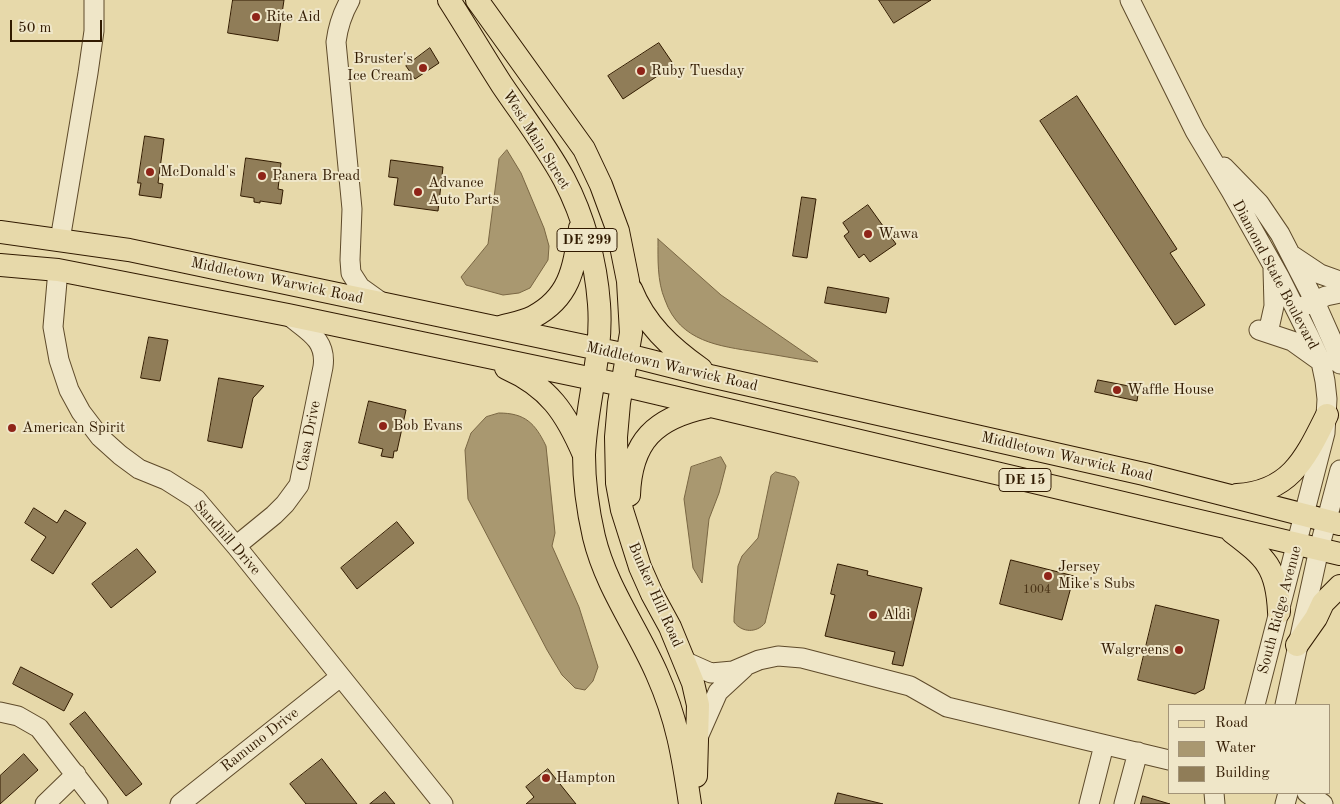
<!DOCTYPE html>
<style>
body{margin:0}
#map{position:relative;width:1340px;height:804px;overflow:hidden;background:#e7d9aa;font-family:"Old Standard TT",serif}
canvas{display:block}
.legend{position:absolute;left:1168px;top:704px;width:162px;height:90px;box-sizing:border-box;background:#efe6c8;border:1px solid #a39478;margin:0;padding:6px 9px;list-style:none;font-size:15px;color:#311a00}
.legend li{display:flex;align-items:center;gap:10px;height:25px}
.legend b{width:25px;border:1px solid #a39478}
.scale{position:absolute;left:10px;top:20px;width:92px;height:22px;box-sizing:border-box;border:2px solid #311a00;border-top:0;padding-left:6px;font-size:15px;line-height:18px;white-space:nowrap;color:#311a00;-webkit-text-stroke:4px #efe6c8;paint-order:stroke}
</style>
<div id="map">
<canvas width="1340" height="804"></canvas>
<ul class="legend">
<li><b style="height:6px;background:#e7d9aa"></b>Road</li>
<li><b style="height:14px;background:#a99870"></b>Water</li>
<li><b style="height:14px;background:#907d58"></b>Building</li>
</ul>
<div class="scale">50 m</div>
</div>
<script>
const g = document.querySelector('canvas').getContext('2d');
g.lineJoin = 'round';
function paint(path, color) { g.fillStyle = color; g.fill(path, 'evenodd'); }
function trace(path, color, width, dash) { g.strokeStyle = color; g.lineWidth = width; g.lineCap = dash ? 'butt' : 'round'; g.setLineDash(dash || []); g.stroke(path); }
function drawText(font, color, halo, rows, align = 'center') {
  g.font = font + ' "Old Standard TT",serif'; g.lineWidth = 4; g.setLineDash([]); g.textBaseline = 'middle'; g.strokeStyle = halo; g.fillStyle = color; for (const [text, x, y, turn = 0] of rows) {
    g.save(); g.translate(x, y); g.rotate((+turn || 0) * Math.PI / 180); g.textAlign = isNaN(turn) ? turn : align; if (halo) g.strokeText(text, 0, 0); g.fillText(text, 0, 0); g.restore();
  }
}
const water = new Path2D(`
 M 507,150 L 521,173 L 544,228 L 549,246 L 548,260 L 530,288 L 519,293 L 503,295 L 466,285 L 461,277 L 488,244 L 499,159 Z
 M 658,239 L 721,295 L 818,362 C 797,359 777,355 757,352 C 719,346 680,342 665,300 C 657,281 658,259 658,239 Z
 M 499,413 C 525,413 535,423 546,446 L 555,533 L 552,546 L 579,607 L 598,667 L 593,681 L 585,690 L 575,688 L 562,675 L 547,650 L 468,499 L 465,450 L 471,433 L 486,417 Z
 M 721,457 L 726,466 L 719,493 L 709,519 L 702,583 L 693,568 L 684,499 L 691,467 Z
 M 776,472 L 795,477 L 799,482 L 765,623 C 757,633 742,633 734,622 L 734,617 L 738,566 L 742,556 L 758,538 L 771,476 Z`);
const building = new Path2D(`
 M 233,0 L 284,0 L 278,41 L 228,33 Z
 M 879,0 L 931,0 L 894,23 Z
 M 659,43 L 674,65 L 623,99 L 608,76 Z
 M 430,48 L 439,63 L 415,79 L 406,66 Z
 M 1077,96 L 1177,249 L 1170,253 L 1205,305 L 1175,325 L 1040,121 Z
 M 145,136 L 164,139 L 158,183 L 163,184 L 161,198 L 139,195 L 141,183 L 138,183 Z
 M 246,158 L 281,163 L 278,189 L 283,190 L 281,204 L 260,201 L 260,203 L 254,202 L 254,198 L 241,196 Z
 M 391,160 L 443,167 L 438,211 L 394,205 L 398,178 L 389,177 Z
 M 802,197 L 816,199 L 807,258 L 793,256 Z
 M 868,205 L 896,244 L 870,262 L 864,254 L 859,258 L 844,236 L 849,232 L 843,223 Z
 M 828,287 L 889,298 L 886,313 L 825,303 Z
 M 149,337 L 168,340 L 160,381 L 141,378 Z
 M 219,378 L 264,386 L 253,398 L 242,448 L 208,441 Z
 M 1098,380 L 1139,388 L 1137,401 L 1095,392 Z
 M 369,401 L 406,410 L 397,451 L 394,451 L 393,458 L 381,456 L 383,449 L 359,443 Z
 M 34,508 L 57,523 L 65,510 L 86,523 L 53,574 L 31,560 L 46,537 L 25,523 Z
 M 397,522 L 414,543 L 357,589 L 341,568 Z
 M 137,549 L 156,572 L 111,608 L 92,584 Z
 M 1011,560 L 1074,576 L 1062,620 L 1000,604 Z
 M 838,564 L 868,571 L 867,575 L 922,588 L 903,666 L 892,664 L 895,652 L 825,636 L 835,595 L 831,594 Z
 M 1156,605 L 1219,620 L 1204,689 L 1195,694 L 1138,680 Z
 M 21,667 L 73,694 L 64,711 L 13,684 Z
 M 85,712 L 142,784 L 126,796 L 70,724 Z
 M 24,754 L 38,770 L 0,804 L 0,776 Z
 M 322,759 L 357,804 L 306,804 L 290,784 Z
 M 548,769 L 576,804 L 526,804 L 534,797 L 526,787 Z
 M 385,792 L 395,804 L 370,804 Z
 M 838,793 L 883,804 L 835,804 Z
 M 1143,796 L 1170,804 L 1141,804 Z`);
const minor = new Path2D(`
 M 350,0 C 342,14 338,26 336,42 L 352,209 L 350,260 L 351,273 L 360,287 L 381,302
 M 1130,0 L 1195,131 L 1231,191 L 1280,278 L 1309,336 L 1321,362 L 1325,381 L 1327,399 L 1325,433 L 1255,705
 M 1224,167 L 1259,203 L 1280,234 L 1315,302 L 1336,349 L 1340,364
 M 60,240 L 88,73 L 94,31 L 94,0
 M 1293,256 L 1320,274 L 1340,281
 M 58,270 L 53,327 L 59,360 L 69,390 L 81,412 L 100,437 L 120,455 L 139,469 L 166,480 L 196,499 L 236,546 L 443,804
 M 1304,306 L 1326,296 L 1340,293
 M 1270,324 L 1274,306 L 1273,269
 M 1259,330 L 1292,341 L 1320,361
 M 236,546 L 274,515 L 285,504 L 299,485 L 323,367 C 327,339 307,331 288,315
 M 684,661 L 711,673 L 733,671 L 759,660 L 778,656 L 802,658 L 910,686 L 947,707 L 1169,760
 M 1285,705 L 1319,549 L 1340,470
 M 0,712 L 18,716 L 39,728 L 98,804
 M 699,735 L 718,692 L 744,668
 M 1214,793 L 1215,804
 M 1307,793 L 1323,804
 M 45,804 L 76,774
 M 180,804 L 340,677
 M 1089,804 L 1104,745
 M 1124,804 L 1138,752
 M 1285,804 L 1288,793`);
const major = new Path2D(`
 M 449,0 C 467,28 484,57 502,85 C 523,116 546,146 564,179 C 584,217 596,262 599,304 C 603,355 586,404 584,455 C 584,481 588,511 594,537 C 606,587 637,628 657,674 C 677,719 683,756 690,804
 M 477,0 L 584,149 L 601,185 L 618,231 L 628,281 L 631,333 L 619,403 L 616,437 L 617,483 L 622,510 L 640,567 L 652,594 L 670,627 L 693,683 L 698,705 L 696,776
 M 0,232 L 129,250 L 627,355 L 710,376 L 1144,474 L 1340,524
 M 0,265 L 58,270 L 288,315 L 622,385 L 1340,554
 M 631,289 C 645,324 670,347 701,369
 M 500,327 C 510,324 523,322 533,317 C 571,297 574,267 580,228
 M 506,368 C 549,387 566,413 584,455
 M 629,495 C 631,441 655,418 707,407
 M 1237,495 C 1291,492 1306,457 1327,415
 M 1232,532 C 1266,558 1277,567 1279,612
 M 1297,645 L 1316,618 L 1323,603 L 1340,586`);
const markers = [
 [256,17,5,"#8f2418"],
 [423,68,5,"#8f2418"],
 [641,71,5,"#8f2418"],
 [150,172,5,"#8f2418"],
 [262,176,5,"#8f2418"],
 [418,192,5,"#8f2418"],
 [868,234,5,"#8f2418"],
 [1117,390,5,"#8f2418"],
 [383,426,5,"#8f2418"],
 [12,428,5,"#8f2418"],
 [1048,576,5,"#8f2418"],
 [873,615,5,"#8f2418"],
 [1179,650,5,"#8f2418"],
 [546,778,5,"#8f2418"]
];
const numberNames = [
 ["1004",1037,590]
];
const shields = [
 [587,240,60],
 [1025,480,52]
];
const shieldNames = [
 ["DE 299",587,240],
 ["DE 15",1025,480]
];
const poiNames = [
 ["Rite Aid",266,17],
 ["Bruster's",413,59,"right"],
 ["Ice Cream",413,76,"right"],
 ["Ruby Tuesday",651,71],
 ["McDonald's",160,172],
 ["Panera Bread",272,176],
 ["Advance",428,183],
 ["Auto Parts",428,200],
 ["Wawa",878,234],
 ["Waffle House",1127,390],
 ["Bob Evans",393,426],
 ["American Spirit",22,428],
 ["Jersey",1058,567],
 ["Mike's Subs",1058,584],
 ["Aldi",883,615],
 ["Walgreens",1169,650,"right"],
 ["Hampton",556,778]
];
const streetNames = [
 ["West Main Street",536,140,58],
 ["Diamond State Boulevard",1275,275,62],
 ["Middletown Warwick Road",277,281,12],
 ["Middletown Warwick Road",672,367,13],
 ["Casa Drive",309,436,-79],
 ["Middletown Warwick Road",1067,457,13],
 ["Sandhill Drive",227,538,49],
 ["Bunker Hill Road",655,595,66],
 ["South Ridge Avenue",1280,610,-75],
 ["Ramuno Drive",260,740,-38]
];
paint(water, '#a99870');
trace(water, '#796643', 1);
paint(building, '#907d58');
trace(building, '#311a00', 1);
trace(minor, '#5e4a2a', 21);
trace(major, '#311a00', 24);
trace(minor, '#efe6c8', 19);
trace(major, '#e7d9aa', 22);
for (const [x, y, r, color] of markers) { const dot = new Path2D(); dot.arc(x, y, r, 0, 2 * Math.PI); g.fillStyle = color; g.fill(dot); trace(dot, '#efe6c8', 2); }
drawText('12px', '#493316', null, numberNames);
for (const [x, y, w] of shields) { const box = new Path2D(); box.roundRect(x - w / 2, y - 11.5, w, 23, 4); g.fillStyle = '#efe6c8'; g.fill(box); trace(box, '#311a00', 1); }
drawText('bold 14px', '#311a00', null, shieldNames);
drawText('15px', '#311a00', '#efe6c8', poiNames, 'left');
drawText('15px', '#311a00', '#efe6c8', streetNames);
</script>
